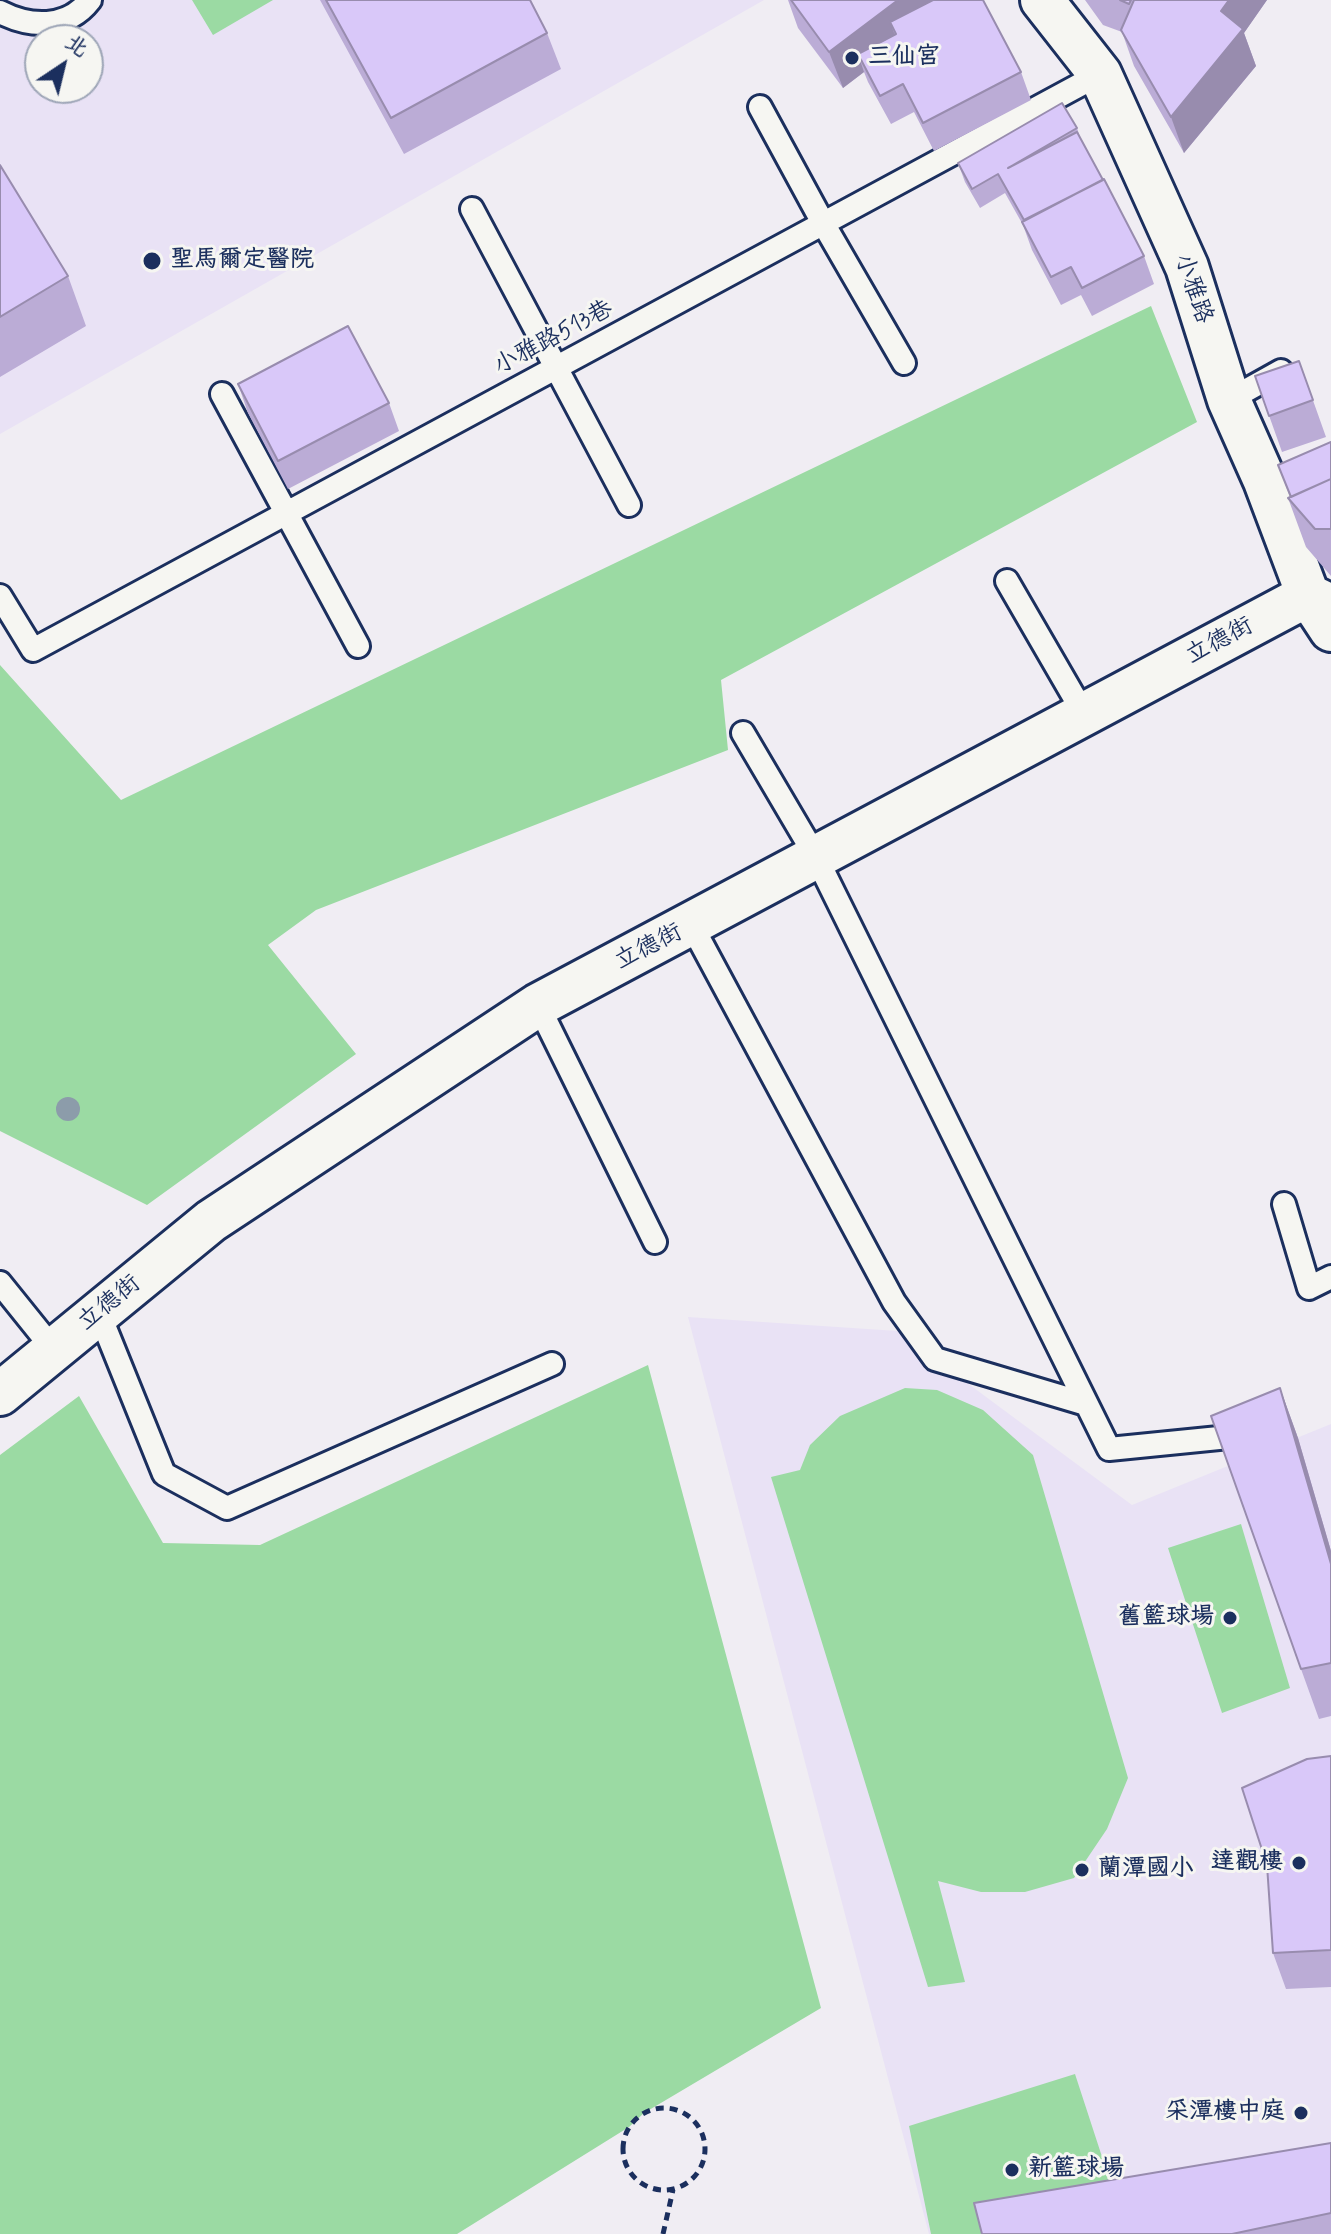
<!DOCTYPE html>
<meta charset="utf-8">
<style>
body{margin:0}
#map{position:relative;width:1331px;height:2234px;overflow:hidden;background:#f0edf3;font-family:Mynerve,"LXGW WenKai TC",sans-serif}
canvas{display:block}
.north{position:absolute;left:24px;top:24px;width:80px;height:80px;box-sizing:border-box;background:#f6f6f2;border:2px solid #9ea6b7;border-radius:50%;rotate:35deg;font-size:22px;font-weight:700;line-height:32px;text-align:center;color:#1b2f5e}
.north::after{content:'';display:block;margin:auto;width:28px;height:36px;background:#1b2f5e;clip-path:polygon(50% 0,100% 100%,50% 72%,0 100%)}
</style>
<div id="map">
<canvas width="1331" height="2234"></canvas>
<div class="north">北</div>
</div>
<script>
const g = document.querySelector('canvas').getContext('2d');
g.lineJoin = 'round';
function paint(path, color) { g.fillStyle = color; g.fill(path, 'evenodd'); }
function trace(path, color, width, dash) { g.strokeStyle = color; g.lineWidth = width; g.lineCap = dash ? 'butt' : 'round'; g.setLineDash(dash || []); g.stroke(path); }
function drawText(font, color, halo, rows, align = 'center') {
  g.font = font + ' Mynerve,"LXGW WenKai TC",sans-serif'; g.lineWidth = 6; g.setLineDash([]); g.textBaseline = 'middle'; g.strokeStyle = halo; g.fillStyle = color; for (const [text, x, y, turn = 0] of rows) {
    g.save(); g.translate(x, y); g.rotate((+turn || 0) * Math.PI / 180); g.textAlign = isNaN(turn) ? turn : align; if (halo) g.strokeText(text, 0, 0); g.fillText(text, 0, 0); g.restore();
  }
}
const built = new Path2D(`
 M 0,0 L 764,0 L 0,434 ZM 40,40 L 88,40 L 88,88 L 40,88 Z
 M 688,1317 L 897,1331 L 1132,1505 L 1331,1424 L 1331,2234 L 929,2234 Z`);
const green = new Path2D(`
 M 192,0 L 273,0 L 213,35 Z
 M 1151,306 L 1197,422 L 721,680 L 728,750 L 316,910 L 268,945 L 356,1054 L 147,1205 L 0,1131 L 0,665 L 121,800 Z
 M 648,1365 L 821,2008 L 644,2113 L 629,2127 L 457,2234 L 0,2234 L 0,1455 L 79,1396 L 163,1543 L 260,1545 Z
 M 905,1388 L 937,1390 L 983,1410 L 1033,1455 L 1128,1778 L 1107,1829 L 1074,1878 L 1025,1892 L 981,1892 L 938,1881 L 965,1982 L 928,1987 L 771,1477 L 800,1470 L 810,1445 L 840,1416 Z
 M 1241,1524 L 1290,1688 L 1222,1713 L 1168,1548 Z
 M 1075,2074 L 1121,2215 L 1016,2234 L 931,2234 L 909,2126 Z`);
const path = new Path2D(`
 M623 2149a41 41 0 1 1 82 0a41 41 0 1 1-82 0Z
 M 663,2234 L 673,2190`);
const service = new Path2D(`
 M 0,12 C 29,27 67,30 90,0
 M 760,107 L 823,223 L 904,363
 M 472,209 L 629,505
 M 222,394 L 358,646
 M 1229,400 L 1281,371
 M 1007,581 L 1084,714
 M 0,596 L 33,650 L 1100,74
 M 743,733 L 816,857 L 1109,1449 L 1229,1437
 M 692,926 L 894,1302 L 935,1359 L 1086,1404
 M 538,1005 L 655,1242
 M 1284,1204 L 1309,1288 L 1331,1277
 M 0,1283 L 54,1350
 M 99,1313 L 164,1474 L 227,1508 L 552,1364`);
const minor = new Path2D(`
 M 1042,0 L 1100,74 L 1187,267 L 1229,400 L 1265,481 L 1308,595 L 1331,606
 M 0,1394 L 211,1221 L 538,1005 L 1308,595 L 1331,630`);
const trees = [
 [68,1109]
];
const wall = new Path2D(`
 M 320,0 L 530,0 L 547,33 L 561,69 L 404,154 Z
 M 788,0 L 983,0 L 1021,72 L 1031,100 L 934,151 L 914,112 L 891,124 L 868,82 L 864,72 L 843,88 L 798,28 Z
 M 1085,0 L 1267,0 L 1244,33 L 1256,66 L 1184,153 L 1134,66 L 1122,32 L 1103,25 Z
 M 1077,128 L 1081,140 L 1144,256 L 1154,284 L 1092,316 L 1081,295 L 1061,305 L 1032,250 L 1023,225 L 1005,193 L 980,208 L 965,182 L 958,163 Z
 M 0,165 L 68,276 L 86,326 L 0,377 Z
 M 1299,361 L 1326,437 L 1282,452 L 1255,376 Z
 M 238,384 L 389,403 L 399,431 L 288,489 L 248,413 Z
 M 1331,442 L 1331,576 L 1306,547 L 1288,498 L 1290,497 L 1278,465 Z
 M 1280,1388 L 1298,1438 L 1331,1551 L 1331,1716 L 1319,1719 L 1301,1669 Z
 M 1331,1756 L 1331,1987 L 1286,1989 L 1273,1953 Z
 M 1331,2143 L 1331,2234 L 982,2234 Z`);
const shadedWall = new Path2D(`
 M 898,0 L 950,0 L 896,34 L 890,22 L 899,46 L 858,54 L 864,72 L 843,88 L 829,52 Z
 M 1229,0 L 1267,0 L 1244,33 L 1256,66 L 1184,153 L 1171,117 L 1221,11 Z
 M 1280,1388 L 1298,1438 L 1331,1551 L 1331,1564 Z`);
const building = new Path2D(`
 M 326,0 L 530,0 L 547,33 L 391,118 Z
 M 791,0 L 898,0 L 829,52 Z
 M 933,0 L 983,0 L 1021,72 L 923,123 L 903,84 L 880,96 L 858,54 L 896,34 L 890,22 Z
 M 1120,0 L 1131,0 L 1129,4 Z
 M 1134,0 L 1229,0 L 1221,11 L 1243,29 L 1171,117 L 1121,30 Z
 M 1062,103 L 1077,128 L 1008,168 L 1077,132 L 1103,180 L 1024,220 L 998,174 L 972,189 L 958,163 Z
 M 0,165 L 68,276 L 0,317 Z
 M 1104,179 L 1144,256 L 1082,288 L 1071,267 L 1051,277 L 1022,222 Z
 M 348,326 L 389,403 L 278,461 L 238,384 Z
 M 1299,361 L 1313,400 L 1269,416 L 1255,376 Z
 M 1331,442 L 1331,479 L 1291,497 L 1278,465 Z
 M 1331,479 L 1331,529 L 1315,529 L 1288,498 Z
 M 1280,1388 L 1331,1564 L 1331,1663 L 1301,1669 L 1211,1416 Z
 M 1331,1756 L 1331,1950 L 1273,1953 L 1267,1865 L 1242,1788 L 1307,1759 Z
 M 1331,2143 L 1331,2213 L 1232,2234 L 982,2234 L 974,2203 Z`);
const markers = [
 [852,58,8,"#1b2f5e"],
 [152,261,10,"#1b2f5e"],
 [1230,1618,8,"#1b2f5e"],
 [1299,1863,8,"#1b2f5e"],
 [1082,1870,8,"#1b2f5e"],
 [1301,2113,8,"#1b2f5e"],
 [1012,2170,8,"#1b2f5e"]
];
const poiNames = [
 ["三仙宮",868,58],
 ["聖馬爾定醫院",170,261],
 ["舊籃球場",1214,1618,"right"],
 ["達觀樓",1283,1863,"right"],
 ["蘭潭國小",1098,1870],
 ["采潭樓中庭",1285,2113,"right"],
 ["新籃球場",1028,2170]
];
const streetNames = [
 ["小雅路",1192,289,71],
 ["小雅路513巷",554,339,-28],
 ["立德街",1220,642,-28],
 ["立德街",649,948,-27],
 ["立德街",110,1304,-39]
];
paint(built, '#e9e2f5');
paint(green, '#9bdaa3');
trace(service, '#1b2f5e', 28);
trace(minor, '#1b2f5e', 48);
trace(path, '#1b2f5e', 5, [8, 6]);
trace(service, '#f6f6f2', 22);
trace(minor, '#f6f6f2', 42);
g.fillStyle = '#8c9caa';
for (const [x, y] of trees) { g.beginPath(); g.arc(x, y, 12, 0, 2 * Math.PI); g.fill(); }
paint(wall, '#bbacd6');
paint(shadedWall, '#988cae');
paint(building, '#d9c8f9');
trace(building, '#988cae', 2);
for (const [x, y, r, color] of markers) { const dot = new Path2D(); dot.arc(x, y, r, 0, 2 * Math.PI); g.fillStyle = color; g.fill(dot); trace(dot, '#f6f6f2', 3); }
drawText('bold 24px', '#1b2f5e', '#f6f6f2', poiNames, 'left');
drawText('24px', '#1b2f5e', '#f6f6f2', streetNames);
</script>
